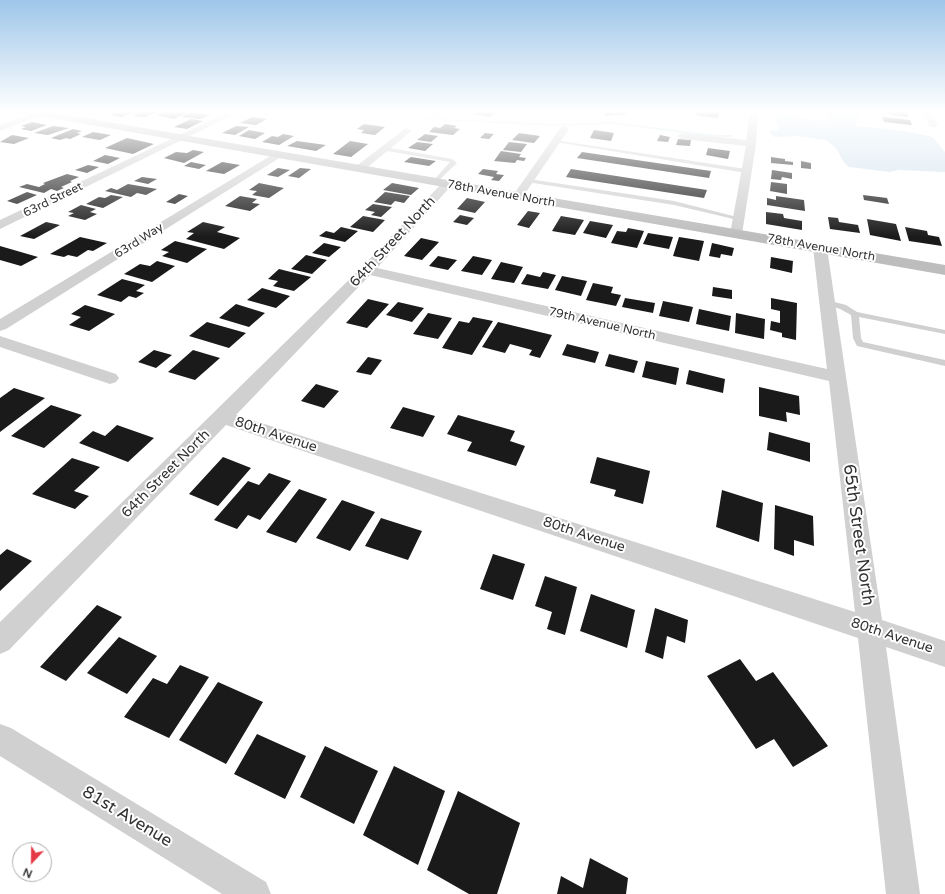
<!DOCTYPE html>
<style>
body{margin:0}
#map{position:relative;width:945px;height:894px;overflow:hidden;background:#fff;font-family:"Varela Round",sans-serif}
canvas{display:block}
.north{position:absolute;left:12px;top:842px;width:40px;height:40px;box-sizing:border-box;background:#fff;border:1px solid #adadad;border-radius:50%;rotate:202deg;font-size:11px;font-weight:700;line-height:16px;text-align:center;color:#333}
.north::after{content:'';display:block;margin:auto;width:14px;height:18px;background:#e63946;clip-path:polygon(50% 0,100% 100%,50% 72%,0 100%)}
</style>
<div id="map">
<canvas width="945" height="894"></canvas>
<div class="north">N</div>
</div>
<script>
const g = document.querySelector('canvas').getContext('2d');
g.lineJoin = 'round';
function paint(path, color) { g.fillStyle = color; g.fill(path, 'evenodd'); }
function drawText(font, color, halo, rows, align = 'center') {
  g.font = font + ' "Varela Round",sans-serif'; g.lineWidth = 4; g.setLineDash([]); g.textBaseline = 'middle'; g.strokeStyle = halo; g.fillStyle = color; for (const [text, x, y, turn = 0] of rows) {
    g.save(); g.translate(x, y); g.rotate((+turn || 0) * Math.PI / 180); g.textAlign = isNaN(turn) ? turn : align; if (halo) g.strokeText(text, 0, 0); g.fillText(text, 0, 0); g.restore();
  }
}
const water = new Path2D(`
 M 829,112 C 839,112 854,109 860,119 L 854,124 L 856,126 L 905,131 L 933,137 L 945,152 L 945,172 L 899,170 L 890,172 L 849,167 L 843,161 L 836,148 L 826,140 L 796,136 L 775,137 L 770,133 L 770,131 L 779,130 L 775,122 L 775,117 L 772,116 L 775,114 L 827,122 L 829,120 L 828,115 Z`);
const stream = new Path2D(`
 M 288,112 L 559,124 L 611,122 L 716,135 L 732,135 L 733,136 L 732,137 L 716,137 L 611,124 L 559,126 L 289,113 Z`);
const building = new Path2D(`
 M 117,112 L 134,112 L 122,117 L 109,115 Z
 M 142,112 L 158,112 L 145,117 L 132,116 Z
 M 164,112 L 180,112 L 187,113 L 174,119 L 156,115 Z
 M 192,112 L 210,115 L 200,119 L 181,117 Z
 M 476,112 L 496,112 L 490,117 L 473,114 Z
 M 604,112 L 627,112 L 627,114 L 606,116 Z
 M 696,112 L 719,112 L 718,118 L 696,115 Z
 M 884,112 L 907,112 L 908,117 L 892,115 Z
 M 252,117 L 267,119 L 256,125 L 240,123 Z
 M 882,117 L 910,120 L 912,125 L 884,122 Z
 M 191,119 L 203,121 L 187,129 L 174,127 Z
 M 32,122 L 47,125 L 31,131 L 21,129 L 26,127 L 21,126 Z
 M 364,124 L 385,127 L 375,135 L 361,133 L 364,130 L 357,129 Z
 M 445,124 L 457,126 L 454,128 L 460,129 L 453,135 L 429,132 L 434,127 L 440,128 Z
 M 53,126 L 69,128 L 48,135 L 34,133 Z
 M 236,126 L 249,127 L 235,135 L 222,133 Z
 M 73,129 L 82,131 L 77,133 L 81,134 L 70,139 L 66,138 L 60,140 L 51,138 Z
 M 249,130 L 265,133 L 255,139 L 239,136 Z
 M 594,130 L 614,133 L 611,141 L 590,138 Z
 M 93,132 L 111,135 L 100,140 L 82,137 Z
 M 485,133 L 494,134 L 489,139 L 480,138 Z
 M 519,133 L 540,136 L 534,143 L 512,140 Z
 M 283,134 L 294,136 L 279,145 L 262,142 L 272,136 L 278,137 Z
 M 425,134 L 438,136 L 431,142 L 417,140 Z
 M 12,135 L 29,138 L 14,144 L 0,142 Z
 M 660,135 L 670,137 L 668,142 L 657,141 Z
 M 127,138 L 154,144 L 133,154 L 105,148 Z
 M 678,139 L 691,140 L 690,146 L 676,145 Z
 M 297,141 L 326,145 L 316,151 L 287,146 Z
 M 350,141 L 368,144 L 351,157 L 333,154 Z
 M 417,142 L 433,144 L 425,151 L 408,148 Z
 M 509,142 L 527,144 L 521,152 L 503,150 Z
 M 708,148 L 730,151 L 728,159 L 706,155 Z
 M 193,150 L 204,152 L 184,163 L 164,158 L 176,152 L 187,153 Z
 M 501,151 L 521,154 L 519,157 L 526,158 L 524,161 L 517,160 L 515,163 L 494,161 Z
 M 582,152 L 711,171 L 709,178 L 577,158 Z
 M 105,155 L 120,158 L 108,164 L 93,161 Z
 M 411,157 L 436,161 L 429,166 L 404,162 Z
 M 771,157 L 785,159 L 785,161 L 793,162 L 793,165 L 771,163 Z
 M 801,161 L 811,163 L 811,169 L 801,168 Z
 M 191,162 L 206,165 L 199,169 L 184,166 Z
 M 222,162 L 240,165 L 224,174 L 206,171 Z
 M 88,165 L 99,167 L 87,173 L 75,170 Z
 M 278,168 L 290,170 L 278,177 L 267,175 Z
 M 300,168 L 311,169 L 299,178 L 288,176 Z
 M 483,169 L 498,171 L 496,174 L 504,175 L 499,181 L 491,180 L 494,177 L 478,174 Z
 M 571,169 L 707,190 L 704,198 L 566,177 Z
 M 772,170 L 792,173 L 792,179 L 782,177 L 781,180 L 771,179 Z
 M 67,174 L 79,177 L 70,181 L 72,182 L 61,187 L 64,188 L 57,191 L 51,189 L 44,193 L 19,187 L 27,184 L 39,187 L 45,184 L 43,183 Z
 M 142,177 L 157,179 L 148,184 L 134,181 Z
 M 771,182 L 787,184 L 787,194 L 770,191 Z
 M 259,183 L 284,188 L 269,198 L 252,195 L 257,191 L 249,190 Z
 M 392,183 L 419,188 L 411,195 L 383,190 Z
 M 128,184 L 157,189 L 146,195 L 137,193 L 131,197 L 105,191 L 111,188 L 117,190 Z
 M 27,192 L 37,195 L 17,204 L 7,201 Z
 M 385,192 L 410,196 L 404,203 L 395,201 L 391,205 L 374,202 Z
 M 179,194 L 188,196 L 175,204 L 166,202 Z
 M 111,195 L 123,197 L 103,208 L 86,204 L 99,197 L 105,198 Z
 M 863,195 L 887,198 L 889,204 L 864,200 Z
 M 240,196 L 257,199 L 252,203 L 260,204 L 250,211 L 225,206 Z
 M 776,196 L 804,200 L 805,211 L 767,205 L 767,198 L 776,200 Z
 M 467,198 L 485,202 L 475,213 L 457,209 Z
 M 373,204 L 392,207 L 381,217 L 371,215 L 375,212 L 365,210 Z
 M 81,205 L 96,209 L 90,212 L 97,214 L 85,220 L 68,216 L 74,213 L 68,212 Z
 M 528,211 L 540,213 L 529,228 L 517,225 Z
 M 766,212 L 783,214 L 784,218 L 802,221 L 802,230 L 766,224 Z
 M 460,215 L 474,218 L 467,225 L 453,222 Z
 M 363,216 L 385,220 L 373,232 L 350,227 Z
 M 561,216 L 584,220 L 575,235 L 552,231 Z
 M 828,217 L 838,218 L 839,222 L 858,225 L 860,233 L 830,229 Z
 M 867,219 L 896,224 L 901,241 L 870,235 Z
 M 590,221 L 613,225 L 606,238 L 583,233 Z
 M 46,222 L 60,225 L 34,239 L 20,236 Z
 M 203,222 L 225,227 L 217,232 L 240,238 L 224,249 L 186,239 L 194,233 L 187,232 Z
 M 341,227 L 358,231 L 345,242 L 319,236 L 326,231 L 334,233 Z
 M 905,227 L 927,231 L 928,235 L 939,237 L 942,246 L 909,241 Z
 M 628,228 L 644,231 L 637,248 L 611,243 L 617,231 L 626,232 Z
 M 648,233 L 673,237 L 669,249 L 643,244 Z
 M 80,237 L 107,243 L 93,251 L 88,250 L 77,257 L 68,255 L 64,257 L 50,254 Z
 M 679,237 L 704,241 L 699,261 L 673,256 Z
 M 421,238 L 439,242 L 422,260 L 404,256 Z
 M 175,241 L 207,249 L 187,263 L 162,256 L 169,252 L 161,250 Z
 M 324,243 L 341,247 L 329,257 L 312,253 Z
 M 712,243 L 734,248 L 732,256 L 721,254 L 720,258 L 709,256 Z
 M 0,246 L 38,257 L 21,266 L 0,260 Z
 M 306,255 L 327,260 L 312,274 L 291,269 Z
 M 438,256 L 457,260 L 448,270 L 429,266 Z
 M 473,256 L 492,260 L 482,275 L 461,271 Z
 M 771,257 L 793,261 L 792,273 L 770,268 Z
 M 157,261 L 175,266 L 152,282 L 124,274 L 140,264 L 150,266 Z
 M 501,262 L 523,267 L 514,283 L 491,279 Z
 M 279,269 L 311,277 L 294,291 L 273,286 L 278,281 L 268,279 Z
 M 543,272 L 556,275 L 548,289 L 521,284 L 527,274 L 540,277 Z
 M 562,276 L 587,281 L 581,296 L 555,290 Z
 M 122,279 L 145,285 L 136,291 L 144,293 L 136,298 L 129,296 L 121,302 L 97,295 Z
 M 593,283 L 613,287 L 611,293 L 621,295 L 616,306 L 586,300 Z
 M 713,287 L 732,290 L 732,299 L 712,296 Z
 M 262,288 L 290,296 L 276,308 L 247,300 Z
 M 625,298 L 655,303 L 653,313 L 622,307 Z
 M 771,298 L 797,303 L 796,340 L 782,337 L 782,333 L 770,330 L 771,321 L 780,323 L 780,311 L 771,309 Z
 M 368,299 L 389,304 L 367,328 L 346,323 Z
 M 663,301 L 693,307 L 689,322 L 659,316 Z
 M 398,302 L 424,308 L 412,322 L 386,315 Z
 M 236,304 L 265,313 L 249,327 L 219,318 Z
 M 85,305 L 115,314 L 89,331 L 69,325 L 81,317 L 71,314 Z
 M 699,309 L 731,316 L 729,331 L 696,324 Z
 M 428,313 L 452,318 L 438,339 L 413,334 Z
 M 736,313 L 765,319 L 764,339 L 735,333 Z
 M 473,317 L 493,321 L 472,355 L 442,348 L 459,321 L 469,323 Z
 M 207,322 L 246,333 L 229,348 L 189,336 Z
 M 498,322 L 552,335 L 540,358 L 529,355 L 532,350 L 510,344 L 505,353 L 482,347 Z
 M 567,344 L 599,352 L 595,363 L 562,355 Z
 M 154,350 L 172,355 L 156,368 L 138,362 Z
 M 193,350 L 220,358 L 195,380 L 168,372 Z
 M 609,354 L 638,361 L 634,373 L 605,366 Z
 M 368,357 L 382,360 L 371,375 L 356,372 Z
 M 646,361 L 679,368 L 676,385 L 642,377 Z
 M 689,370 L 725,379 L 723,393 L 686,384 Z
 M 316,384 L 339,391 L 324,408 L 301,401 Z
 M 759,387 L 799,396 L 800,415 L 786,412 L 787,422 L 759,416 Z
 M 14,388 L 45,398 L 0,432 L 0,398 Z
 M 51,405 L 82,415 L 44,448 L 11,436 Z
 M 403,407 L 435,416 L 423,437 L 390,428 Z
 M 458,415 L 515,431 L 510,441 L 525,446 L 516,466 L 467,451 L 472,442 L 447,434 Z
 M 117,425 L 154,438 L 128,462 L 79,443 L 93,431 L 105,436 Z
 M 769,432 L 810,443 L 810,462 L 767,450 Z
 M 223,457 L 251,468 L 218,506 L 189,494 Z
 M 597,457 L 650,471 L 643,504 L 614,496 L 616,490 L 590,483 Z
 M 72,458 L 100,467 L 74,491 L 89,496 L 75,509 L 32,494 Z
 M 269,473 L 291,481 L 260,520 L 248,515 L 237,529 L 214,520 L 248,481 L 259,485 Z
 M 299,489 L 327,499 L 296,543 L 266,532 Z
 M 722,490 L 763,503 L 759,542 L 716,527 Z
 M 342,500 L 375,512 L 350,551 L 316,538 Z
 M 775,505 L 813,516 L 814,546 L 794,540 L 794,556 L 774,549 Z
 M 381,518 L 422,531 L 408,560 L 365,546 Z
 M 7,549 L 32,561 L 0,591 L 0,555 Z
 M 493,554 L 525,564 L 513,600 L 480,589 Z
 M 545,576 L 577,587 L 565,635 L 547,629 L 552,612 L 535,606 Z
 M 591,594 L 635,610 L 627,648 L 580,631 Z
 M 97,605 L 122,617 L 66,681 L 40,667 Z
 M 655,608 L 688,620 L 685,643 L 667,636 L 663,659 L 645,652 Z
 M 119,637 L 157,656 L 127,694 L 87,673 Z
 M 740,659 L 756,681 L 773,672 L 828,746 L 793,767 L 774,739 L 756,749 L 707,676 Z
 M 180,665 L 209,677 L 169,738 L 124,717 L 153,678 L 167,684 Z
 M 218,682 L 263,702 L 226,764 L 179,740 Z
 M 257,734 L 306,756 L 285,799 L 234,774 Z
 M 325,746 L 378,771 L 354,824 L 300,797 Z
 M 394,766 L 445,791 L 418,865 L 363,835 Z
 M 458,791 L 520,823 L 497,894 L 469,894 L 427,870 Z
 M 590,858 L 628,878 L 626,894 L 557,894 L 561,876 L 583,888 Z`);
const lane = new Path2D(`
 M 554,140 L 746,169 L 749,171 L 746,173 L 556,142 Z
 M 384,147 L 452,159 L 457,163 L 435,184 L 433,183 L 433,181 L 450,162 L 382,150 Z
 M 529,179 L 674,201 L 741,218 L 738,220 L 674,205 L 527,182 L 526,181 Z
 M 824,300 L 827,300 L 846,305 L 857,312 L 945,330 L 945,334 L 859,317 L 861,338 L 863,342 L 945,360 L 945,366 L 857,346 L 853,338 L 851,315 L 840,309 L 824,304 Z`);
const street = new Path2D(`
 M 37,112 L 49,112 L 0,131 L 0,125 Z
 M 228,112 L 239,112 L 0,229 L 0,220 Z
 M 430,112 L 439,112 L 434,116 L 431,115 Z
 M 750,112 L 758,112 L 756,144 L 742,234 L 736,238 L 730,234 L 746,146 L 682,139 L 677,136 L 682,133 L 746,140 Z
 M 922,112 L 930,112 L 938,125 L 936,127 L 930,127 Z
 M 564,126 L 569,129 L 522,198 L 514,198 L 512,196 L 514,194 L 561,127 Z
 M 406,128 L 411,131 L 409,133 L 363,171 L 355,171 L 354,169 L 355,167 Z
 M 277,152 L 281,153 L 282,155 L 281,157 L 6,329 L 0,331 L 0,319 Z
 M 447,181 L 451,182 L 453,184 L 451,186 L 377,268 L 827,369 L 813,248 L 815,245 L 825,245 L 827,248 L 882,620 L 945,641 L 945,667 L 886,647 L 920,894 L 886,894 L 858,638 L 226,425 L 9,650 L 0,654 L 0,622 L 362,267 L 443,182 ZM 370,275 L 829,381 L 855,612 L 236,415 Z
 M 0,336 L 116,374 L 119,378 L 116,382 L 110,384 L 0,347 Z
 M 0,724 L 11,728 L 266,882 L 271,894 L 222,894 L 0,756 Z`);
const secondary = new Path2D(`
 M 29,112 L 50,112 L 945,265 L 945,275 L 34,115 Z`);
const farStreetnames = [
 ["78th Avenue North",501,194,10],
 ["63rd Street",53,200,-26],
 ["63rd Way",139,241,-32],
 ["78th Avenue North",821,248,10],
 ["79th Avenue North",602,324,13]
];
const streetNames = [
 ["64th Street North",393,242,-47],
 ["80th Avenue",276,435,18],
 ["64th Street North",166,474,-45],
 ["80th Avenue",584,535,18],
 ["80th Avenue",892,636,18]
];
const nearStreetnames = [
 ["65th Street North",858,535,82],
 ["81st Avenue",127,817,31]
];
paint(water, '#cfe2ee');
paint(stream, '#cfe2ee');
paint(building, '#1a1a1a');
paint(lane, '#d0d0d0');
paint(street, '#d0d0d0');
paint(secondary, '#bdbdbd');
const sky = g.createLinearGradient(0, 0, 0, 237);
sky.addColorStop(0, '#9ec6ea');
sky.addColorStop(0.47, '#fff');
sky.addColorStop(1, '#ffffff00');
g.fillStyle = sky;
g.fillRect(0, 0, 945, 237);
drawText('12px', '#333', '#fff', farStreetnames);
drawText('14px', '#333', '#fff', streetNames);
drawText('17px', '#333', '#fff', nearStreetnames);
</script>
